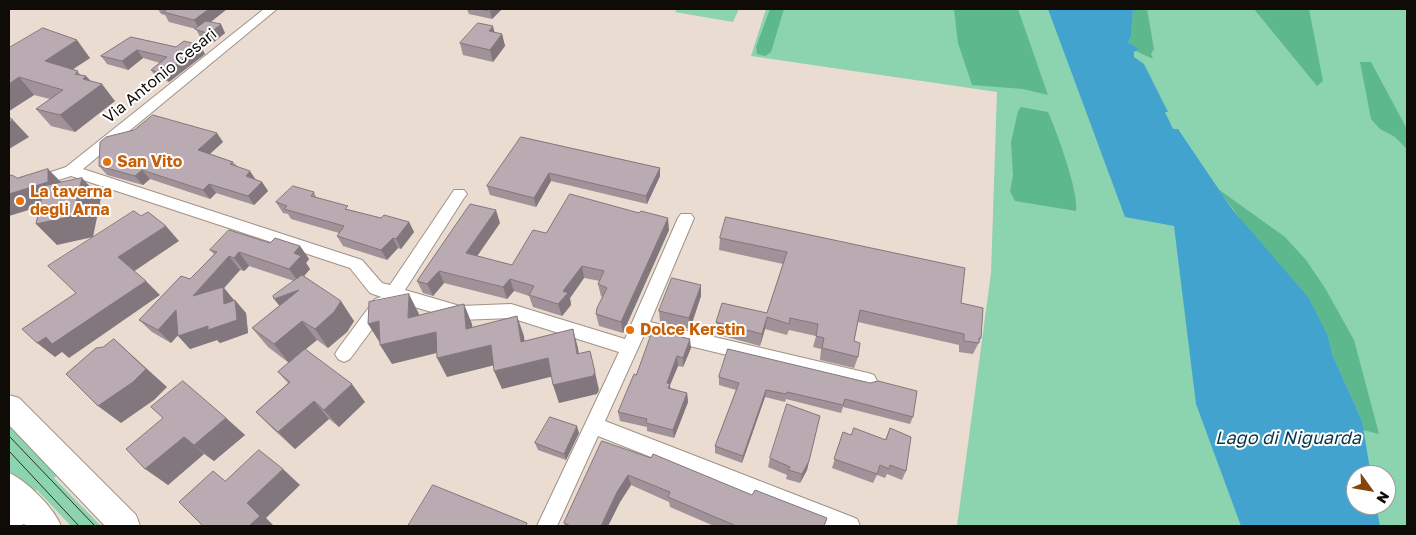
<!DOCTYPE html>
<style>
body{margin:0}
#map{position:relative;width:1416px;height:535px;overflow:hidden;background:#eadcd1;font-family:"Golos Text",sans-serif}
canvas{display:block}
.frame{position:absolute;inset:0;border:10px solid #0f0b07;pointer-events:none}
.north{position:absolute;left:1346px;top:465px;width:50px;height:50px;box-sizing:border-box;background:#fff;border:1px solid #9f9d9c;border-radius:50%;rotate:122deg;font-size:14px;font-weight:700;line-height:20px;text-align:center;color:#0f0b07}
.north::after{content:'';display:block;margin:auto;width:18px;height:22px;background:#85460c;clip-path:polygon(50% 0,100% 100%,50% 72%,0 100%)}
</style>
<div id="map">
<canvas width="1416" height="535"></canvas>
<div class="frame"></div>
<div class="north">N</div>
</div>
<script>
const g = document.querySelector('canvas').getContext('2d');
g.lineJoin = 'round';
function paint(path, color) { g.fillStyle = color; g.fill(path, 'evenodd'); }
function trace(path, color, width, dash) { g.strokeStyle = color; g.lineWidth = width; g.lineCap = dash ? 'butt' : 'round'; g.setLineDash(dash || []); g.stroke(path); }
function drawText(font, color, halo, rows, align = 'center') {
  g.font = font + ' "Golos Text",sans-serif'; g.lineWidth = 4; g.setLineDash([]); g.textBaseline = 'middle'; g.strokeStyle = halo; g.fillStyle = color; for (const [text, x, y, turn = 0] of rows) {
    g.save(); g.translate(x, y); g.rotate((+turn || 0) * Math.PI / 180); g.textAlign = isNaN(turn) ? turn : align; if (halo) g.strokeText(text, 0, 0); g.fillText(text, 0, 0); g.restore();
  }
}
const green = new Path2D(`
 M 677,9 L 739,9 L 733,22 L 675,12 Z
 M 766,9 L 1407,9 L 1407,526 L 957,526 L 991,273 L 997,92 L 751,56 ZM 1356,475 L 1386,475 L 1386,505 L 1356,505 Z
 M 9,418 L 61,472 L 54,478 L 101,526 L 71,526 L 37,490 L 31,495 L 9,471 Z`);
const forest = new Path2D(`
 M 770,9 L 784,9 L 771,52 L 765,56 L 757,54 L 756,47 Z
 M 954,9 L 1018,9 L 1048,95 L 1023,89 L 972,85 L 958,43 Z
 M 1133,9 L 1147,9 L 1154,49 L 1151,54 L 1153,59 L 1136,51 L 1138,49 L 1128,42 L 1131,37 Z
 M 1254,9 L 1309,9 L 1323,81 L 1317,86 Z
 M 1360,62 L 1371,62 L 1407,129 L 1407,149 L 1395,137 L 1380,129 L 1371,119 Z
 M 1021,107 L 1048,112 C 1056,129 1080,195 1076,211 L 1015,201 L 1010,191 L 1013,176 L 1011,142 L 1018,111 Z
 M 1218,189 L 1285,237 L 1306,260 L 1325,288 L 1354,340 L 1379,434 L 1363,430 L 1362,421 L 1332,354 L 1328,336 Z`);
const water = new Path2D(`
 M 1048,9 L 1133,9 L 1131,37 L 1128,42 L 1139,49 L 1134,52 L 1134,57 L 1144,64 L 1168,112 L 1165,112 L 1173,129 L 1178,129 L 1232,209 L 1308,297 L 1328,336 L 1332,354 L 1362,421 L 1371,475 L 1356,475 L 1356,505 L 1376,505 L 1380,526 L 1241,526 L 1196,404 L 1174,226 L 1125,217 Z`);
const minor = new Path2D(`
 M 264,9 L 277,9 L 83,169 L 362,260 L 382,283 L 390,285 L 454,190 L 464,190 L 467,194 L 464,198 L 405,290 L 460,306 L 511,304 L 625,339 L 678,218 L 681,214 L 691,214 L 694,218 L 650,322 L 868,373 L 874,375 L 877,381 L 874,387 L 868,389 L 644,335 L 605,421 L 850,516 L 857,519 L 860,526 L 825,526 L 598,436 L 557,526 L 537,526 L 619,352 L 511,318 L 460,320 L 393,301 L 370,293 L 350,268 L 71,176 L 9,196 L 9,186 L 66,167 Z
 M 381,297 L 387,299 L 389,304 L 387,309 L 350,359 L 344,362 L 338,359 L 335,354 L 338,349 L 375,299 Z
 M 32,501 L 39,504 L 42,511 L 39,518 L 19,526 L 9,526 L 9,510 Z`);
const secondary = new Path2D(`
 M 9,395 L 19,398 L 136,515 L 140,526 L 105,526 L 9,425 Z
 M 9,473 C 26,480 55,509 61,526 L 26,526 L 9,508 Z`);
const tram = new Path2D(`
 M 9,436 L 95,526
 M 9,451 L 79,526`);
const wall = new Path2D(`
 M 158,9 L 227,9 L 211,22 L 225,33 L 214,42 L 200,37 L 196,29 L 169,22 L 165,15 L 161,14 Z
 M 467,9 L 502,9 L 492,19 L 469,14 Z
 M 494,32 L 502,34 L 505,46 L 493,62 L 463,55 L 460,43 Z
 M 131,37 L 176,47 L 205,54 L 169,82 L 157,78 L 151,70 L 160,63 L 143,58 L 128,70 L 107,64 L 101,56 Z
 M 9,48 L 90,58 L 72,70 L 78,71 L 80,75 L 86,76 L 90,80 L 115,101 L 75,132 L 51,126 L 36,109 L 50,99 L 34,95 L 9,111 Z
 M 521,137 L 660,168 L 660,176 L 647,204 L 551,181 L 536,207 L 490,195 L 487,186 Z
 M 223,142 L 210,154 L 233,162 L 237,166 L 255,180 L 262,182 L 268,191 L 254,205 L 216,193 L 210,199 L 150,179 L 143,185 L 107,175 L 99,166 Z
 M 314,192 L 316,197 L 350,210 L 381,218 L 409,222 L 414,232 L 401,249 L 398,248 L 387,260 L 343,246 L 337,236 L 339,233 L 291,219 L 288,214 L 283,213 L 276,202 Z
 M 726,217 L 961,303 L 981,338 L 973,354 L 959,352 L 959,345 L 858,322 L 854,341 L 858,357 L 854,368 L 820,360 L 821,349 L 813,347 L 816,336 L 789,330 L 787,335 L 765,329 L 760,346 L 716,334 L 716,322 L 767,313 L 783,264 L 719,250 L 720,238 Z
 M 500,223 L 477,256 L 512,265 L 546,233 L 669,230 L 623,333 L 599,326 L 596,314 L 602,297 L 601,296 L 598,284 L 600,281 L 584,278 L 570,298 L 571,305 L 562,316 L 533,307 L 529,296 L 514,291 L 507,299 L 444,283 L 433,296 L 423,293 L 417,281 Z
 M 270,243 L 300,246 L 309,259 L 306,263 L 310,269 L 304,276 L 354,321 L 347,332 L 328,348 L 317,340 L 305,349 L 365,402 L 339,427 L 329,419 L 295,449 L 273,429 L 256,412 L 288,383 L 278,372 L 289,363 L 268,347 L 252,328 L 279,306 L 294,281 L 249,266 L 244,271 L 240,270 L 224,288 L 234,301 L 246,313 L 248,333 L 220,343 L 217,340 L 190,349 L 178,335 L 171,343 L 152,332 L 139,320 L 190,279 L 214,254 L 210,250 Z
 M 701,285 L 701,296 L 690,329 L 660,322 L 659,311 Z
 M 691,348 L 683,367 L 678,366 L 670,385 L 670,388 L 687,393 L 688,402 L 674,438 L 647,431 L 647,427 L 620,421 L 618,412 L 636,375 Z
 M 728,349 L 913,417 L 910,424 L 843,407 L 841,413 L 786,399 L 785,402 L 765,397 L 742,463 L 715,453 L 715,446 L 736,390 L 719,385 L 719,377 Z
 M 820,416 L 807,470 L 800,483 L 786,479 L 787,475 L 768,467 L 770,458 Z
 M 226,418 L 245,435 L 214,461 L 204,454 L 168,485 L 126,449 Z
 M 890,428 L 906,471 L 902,480 L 887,474 L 885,478 L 877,475 L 873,483 L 832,468 L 843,432 L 851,435 L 885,440 Z
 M 579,433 L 566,460 L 538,450 L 535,443 Z
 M 602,441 L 824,526 L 714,526 L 670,507 L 669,502 L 631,485 L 620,502 L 608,526 L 565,526 L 564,523 Z`);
const shadedWall = new Path2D(`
 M 209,9 L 227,9 L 200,30 L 194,20 Z
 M 493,9 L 502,9 L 492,19 L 490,11 Z
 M 221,24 L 225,33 L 214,42 L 209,34 Z
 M 493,26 L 496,38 L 489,31 Z
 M 502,34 L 505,46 L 493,62 L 490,50 Z
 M 77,40 L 90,58 L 59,78 L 45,61 Z
 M 200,45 L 205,54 L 169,82 L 164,74 Z
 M 137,50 L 143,58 L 128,70 L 122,61 Z
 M 86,76 L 96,88 L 102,84 L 115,101 L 75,132 L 60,115 L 83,79 Z
 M 19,77 L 34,95 L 9,111 L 9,84 Z
 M 13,120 L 29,137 L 9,149 L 9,122 Z
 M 217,133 L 223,142 L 204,159 L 198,150 Z
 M 660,168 L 660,176 L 647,204 L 646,196 Z
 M 48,169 L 64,185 L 65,199 L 9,216 L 9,194 Z
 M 142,170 L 150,179 L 143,185 L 135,176 Z
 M 250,171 L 256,180 L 246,176 Z
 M 549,173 L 551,181 L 536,207 L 534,198 Z
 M 82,178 L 101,198 L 93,237 L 57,245 L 36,224 Z
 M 262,182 L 268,191 L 254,205 L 248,196 Z
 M 209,184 L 216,193 L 210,199 L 203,190 Z
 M 496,210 L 500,223 L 471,265 L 466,253 Z
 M 668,218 L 669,230 L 623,333 L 621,322 Z
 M 409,222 L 414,232 L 401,249 L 396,239 Z
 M 166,226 L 179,241 L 133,272 L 118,257 Z
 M 393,238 L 398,248 L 387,260 L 381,250 Z
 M 300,246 L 309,259 L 306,263 L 310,269 L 299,282 L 289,269 L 294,253 Z
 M 239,252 L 249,266 L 244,271 L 234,258 Z
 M 229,256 L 240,270 L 224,288 L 234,300 L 235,317 L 224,304 L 193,296 Z
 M 582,266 L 584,278 L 570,298 L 571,305 L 562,316 L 558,304 L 563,291 Z
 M 439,271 L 444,283 L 433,296 L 427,284 Z
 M 510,279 L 514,291 L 507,299 L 503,287 Z
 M 146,281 L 160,295 L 69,358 L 62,352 L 55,357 L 37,343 L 46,337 Z
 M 701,285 L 701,296 L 690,329 L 689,318 Z
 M 299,290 L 289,318 L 274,299 Z
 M 409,294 L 419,314 L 419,336 L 436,332 L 445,351 L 392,364 L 380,345 L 408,318 Z
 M 235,300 L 246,313 L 248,333 L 220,343 L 217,340 L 190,349 L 178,336 Z
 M 341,301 L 354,321 L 347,332 L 328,348 L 315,329 Z
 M 464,304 L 472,324 L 475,348 L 466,329 Z
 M 176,310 L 189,323 L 171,343 L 158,330 Z
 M 517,316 L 524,336 L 527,361 L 521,342 Z
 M 767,317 L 765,329 L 760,346 L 762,334 Z
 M 302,321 L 317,340 L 289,363 L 274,344 Z
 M 379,321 L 380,343 L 368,324 Z
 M 573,329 L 578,348 L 582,373 L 577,354 Z
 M 114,339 L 167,387 L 154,400 L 121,423 L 98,406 Z
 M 690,339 L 691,348 L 683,367 L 683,358 Z
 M 491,345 L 499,364 L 447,377 L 437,358 Z
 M 677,356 L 678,366 L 670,385 L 671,393 L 667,383 Z
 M 548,358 L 554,376 L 502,389 L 494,371 Z
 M 595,372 L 599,390 L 597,394 L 559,403 L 553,385 Z
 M 352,384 L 365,402 L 339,427 L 324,410 Z
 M 766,390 L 765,397 L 742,463 L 743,456 Z
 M 687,393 L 688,402 L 674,438 L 673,430 Z
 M 314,401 L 329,419 L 295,449 L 278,432 Z
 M 226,418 L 245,435 L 214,461 L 194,445 Z
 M 577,426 L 579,433 L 566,460 L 564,454 Z
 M 184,437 L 204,454 L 168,485 L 145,469 Z
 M 809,461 L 807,470 L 800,483 L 802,474 Z
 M 283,469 L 300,485 L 266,518 L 274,526 L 249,526 L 247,503 Z
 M 628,475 L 631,485 L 620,502 L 608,526 L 601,526 L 617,492 Z`);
const building = new Path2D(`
 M 168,9 L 209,9 L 194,20 L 163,12 Z
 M 480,9 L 493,9 L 490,11 Z
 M 206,21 L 221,24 L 209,34 L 195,29 Z
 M 478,23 L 493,26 L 489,31 L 502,34 L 490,50 L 460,43 Z
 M 43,28 L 77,40 L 45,61 L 78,71 L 75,74 L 86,76 L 83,79 L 102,84 L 60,115 L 36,109 L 63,90 L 19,77 L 9,84 L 9,48 Z
 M 131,37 L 176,47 L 184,41 L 200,45 L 164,74 L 151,70 L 167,57 L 137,50 L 122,61 L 101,56 Z
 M 153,115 L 217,133 L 198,150 L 233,162 L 230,164 L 250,171 L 246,176 L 262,182 L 248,196 L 209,184 L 203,190 L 142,170 L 135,176 L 99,166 L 100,142 L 106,137 L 134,130 Z
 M 9,117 L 13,120 L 9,122 Z
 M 521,137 L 660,168 L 646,196 L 549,173 L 534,198 L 487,186 Z
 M 48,169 L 48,182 L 9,194 L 9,176 L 12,175 L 17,178 Z
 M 82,178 L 73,216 L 36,224 L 44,186 Z
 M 293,186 L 314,192 L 311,196 L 348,206 L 345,209 L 381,218 L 384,215 L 409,222 L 396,239 L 393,238 L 381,250 L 337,236 L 344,226 L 284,209 L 287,206 L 276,202 Z
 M 570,194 L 639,213 L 641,211 L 668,218 L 621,322 L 596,314 L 597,308 L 607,288 L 598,284 L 604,271 L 582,266 L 563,291 L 568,293 L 558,304 L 529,295 L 534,286 L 510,279 L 503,287 L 439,271 L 427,284 L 417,281 L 470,204 L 496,210 L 466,253 L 512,265 L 533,230 L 546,233 Z
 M 134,211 L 141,216 L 148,212 L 166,226 L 118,257 L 146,281 L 52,344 L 46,337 L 37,343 L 22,329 L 76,293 L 48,266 Z
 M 726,217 L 965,268 L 961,303 L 983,308 L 981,338 L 979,338 L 979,343 L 964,341 L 964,334 L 860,310 L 854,341 L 860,343 L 858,357 L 822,348 L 824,338 L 816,336 L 818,324 L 790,318 L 789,324 L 767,317 L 762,334 L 716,322 L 722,303 L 767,313 L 787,252 L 720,238 Z
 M 229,230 L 270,243 L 275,238 L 300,246 L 294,253 L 301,256 L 289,269 L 239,252 L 234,258 L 229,256 L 193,296 L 223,287 L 224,304 L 235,300 L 237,320 L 208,330 L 208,326 L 178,336 L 176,310 L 158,330 L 139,320 L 181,276 L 190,279 L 217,252 L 210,250 Z
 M 302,275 L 341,301 L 334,312 L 315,329 L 302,321 L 274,344 L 252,328 L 299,290 L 274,299 L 273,296 Z
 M 672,278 L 701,285 L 689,318 L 659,311 Z
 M 409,294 L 408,318 L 464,304 L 466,329 L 517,316 L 521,342 L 573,329 L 577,354 L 590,351 L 595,372 L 593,376 L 553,385 L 548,358 L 494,371 L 491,345 L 437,358 L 436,332 L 380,345 L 379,321 L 368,324 L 369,302 Z
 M 653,330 L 690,339 L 683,358 L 677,356 L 667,383 L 670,384 L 668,388 L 687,393 L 673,430 L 646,423 L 647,419 L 618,412 L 634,374 L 636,375 Z
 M 114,339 L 146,369 L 133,382 L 98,406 L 66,374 L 96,348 L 103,347 Z
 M 305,349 L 352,384 L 324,410 L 314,401 L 278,432 L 256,412 L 290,382 L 278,372 Z
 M 728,349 L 870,383 L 878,381 L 917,391 L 913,417 L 845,399 L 843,405 L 787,392 L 786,394 L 766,390 L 743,456 L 715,446 L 739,383 L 719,377 Z
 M 183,381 L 226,418 L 194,445 L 184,437 L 145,469 L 126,449 L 163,418 L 151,407 Z
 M 787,404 L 820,416 L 809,461 L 802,474 L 788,470 L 790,467 L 770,458 Z
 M 550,417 L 577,426 L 564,454 L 535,443 Z
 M 854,428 L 886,440 L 890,428 L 911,437 L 906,471 L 890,465 L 889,469 L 880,465 L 877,474 L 834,459 L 843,432 L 851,435 Z
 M 602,441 L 651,458 L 653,454 L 752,495 L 755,490 L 827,518 L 824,526 L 734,526 L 734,525 L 668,497 L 670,492 L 628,475 L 617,492 L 601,526 L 571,526 L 564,523 Z
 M 259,450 L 283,469 L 247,503 L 260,516 L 249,526 L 203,526 L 179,502 L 213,471 L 225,481 Z
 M 433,485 L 527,523 L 526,526 L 408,526 Z`);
const markers = [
 [107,162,5,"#e8710a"],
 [20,201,5,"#e8710a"],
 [630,330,5,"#e8710a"]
];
const streetNames = [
 ["Via Antonio Cesari",160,76,-39]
];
const foodNames = [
 ["San Vito",117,162],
 ["La taverna",30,192],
 ["degli Arna",30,210],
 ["Dolce Kerstin",640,330]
];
const waterNames = [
 ["Lago di Niguarda",1288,438]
];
paint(green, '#8cd3af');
paint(forest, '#5db98d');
paint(water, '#43a3cf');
trace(minor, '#9f9288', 2);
trace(secondary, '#9f9288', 2);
paint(minor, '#fff');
paint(secondary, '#fff');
trace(tram, '#332d28', 1);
paint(wall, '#a09298');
paint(shadedWall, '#82777c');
paint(building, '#baaab1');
trace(building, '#82777c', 1);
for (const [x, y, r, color] of markers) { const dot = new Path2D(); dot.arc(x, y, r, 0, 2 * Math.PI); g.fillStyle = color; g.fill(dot); trace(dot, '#fff', 2); }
drawText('16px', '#0f0b07', '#fff', streetNames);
drawText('bold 16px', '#c56008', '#fff', foodNames, 'left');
drawText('italic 18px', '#0a3548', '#fff', waterNames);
</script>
